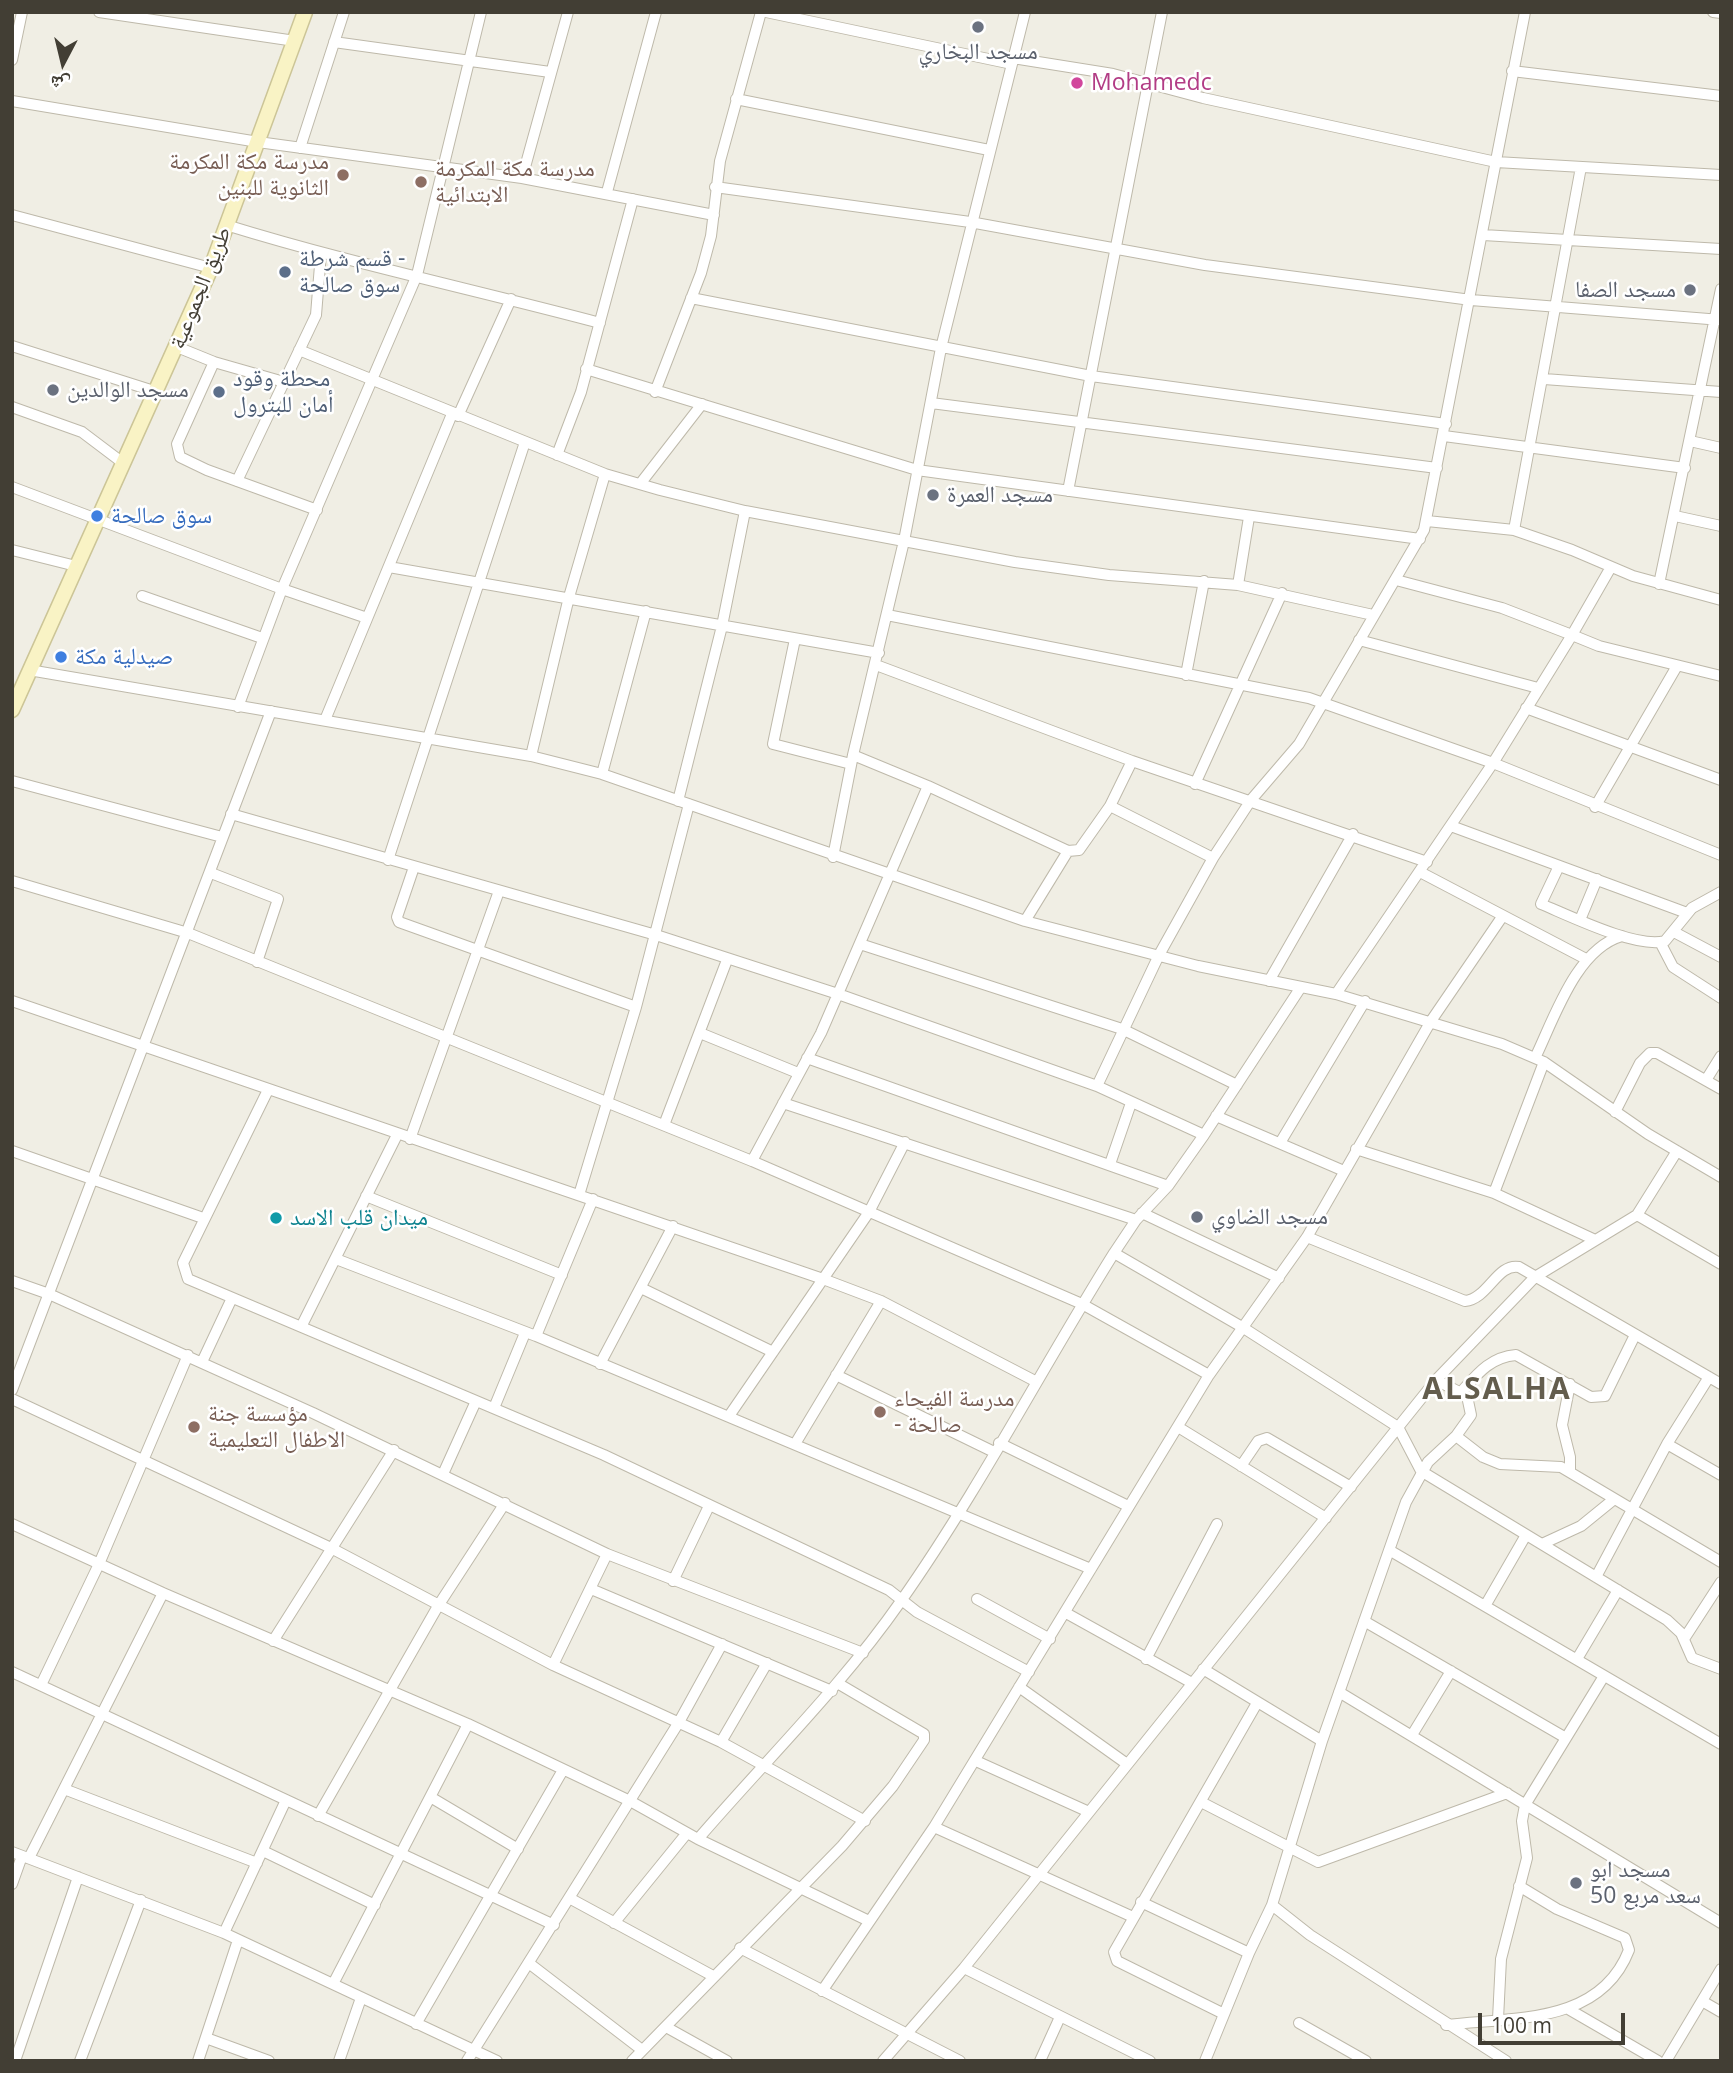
<!DOCTYPE html>
<meta charset="utf-8">
<style>
body{margin:0}
#map{position:relative;width:1733px;height:2073px;overflow:hidden;background:#f0eee4;font-family:"Open Sans","Noto Naskh Arabic",sans-serif}
canvas{display:block}
.frame{position:absolute;inset:0;border:14px solid #423e34;pointer-events:none}
.north{position:absolute;left:28px;top:28px;width:70px;height:70px;-webkit-text-stroke:5px #fff;paint-order:stroke;rotate:187deg;font-size:19px;font-weight:700;line-height:28px;text-align:center;color:#423e34}
.north::after{content:'';display:block;margin:auto;width:24px;height:32px;background:#423e34;clip-path:polygon(50% 0,100% 100%,50% 72%,0 100%)}
.scale{position:absolute;left:1478px;top:2013px;width:147px;height:32px;box-sizing:border-box;border:4px solid #423e34;border-top:0;padding-left:9px;font-size:21px;line-height:24px;white-space:nowrap;color:#423e34;-webkit-text-stroke:5px #fff;paint-order:stroke}
</style>
<div id="map">
<canvas width="1733" height="2073"></canvas>
<div class="frame"></div>
<div class="north">ش</div>
<div class="scale">100 m</div>
</div>
<script>
const g = document.querySelector('canvas').getContext('2d');
g.lineJoin = 'round';
function trace(path, color, width, dash) { g.strokeStyle = color; g.lineWidth = width; g.lineCap = dash ? 'butt' : 'round'; g.setLineDash(dash || []); g.stroke(path); }
function drawText(font, color, halo, rows, align = 'center') {
  g.font = font + ' "Open Sans","Noto Naskh Arabic",sans-serif'; g.lineWidth = 5; g.setLineDash([]); g.textBaseline = 'middle'; g.strokeStyle = halo; g.fillStyle = color; for (const [text, x, y, turn = 0] of rows) {
    g.save(); g.translate(x, y); g.rotate((+turn || 0) * Math.PI / 180); g.textAlign = isNaN(turn) ? turn : align; if (halo) g.strokeText(text, 0, 0); g.fillText(text, 0, 0); g.restore();
  }
}
const minor = new Path2D(`
 M 99,12 L 295,41
 M 766,12 L 1012,64
 M 1713,12 L 1721,13
 M 334,42 L 550,72
 M 1013,58 L 1113,74 L 1203,98 L 1496,162 L 1721,175
 M 12,60 L 22,12
 M 1512,71 L 1721,96
 M 736,99 L 989,150
 M 12,101 L 258,142 L 522,178 L 714,215
 M 300,148 L 344,12
 M 522,178 L 568,12
 M 715,187 L 970,222 L 1205,265 L 1471,300 L 1721,320
 M 607,192 L 656,12
 M 12,215 L 211,268
 M 226,225 C 349,263 476,290 600,323
 M 1483,235 L 1721,249
 M 691,298 L 1091,376 L 1446,424
 M 12,346 L 157,392
 M 177,347 L 214,362 L 284,382
 M 299,350 L 605,474 L 660,490 L 745,511 L 1015,562 L 1109,575 L 1238,585 L 1373,615
 M 214,362 L 177,444 L 180,457 L 207,470 L 317,510
 M 586,369 L 917,470 L 1420,539
 M 1544,379 L 1721,392
 M 655,392 L 701,273 L 711,236 L 720,161 L 761,12
 M 931,403 L 1437,468
 M 12,407 L 82,432 L 123,463
 M 458,416 L 511,299
 M 1444,436 L 1685,468
 M 1690,441 L 1721,448
 M 557,455 L 581,392 L 633,199
 M 237,481 L 316,315 L 321,253
 M 640,484 L 702,404
 M 12,487 L 282,589 L 367,618
 M 1068,491 L 1162,12
 M 1675,516 L 1721,526
 M 1427,521 L 1514,530 L 1572,550 L 1633,576 L 1721,600
 M 1514,530 L 1581,167
 M 12,550 L 76,566
 M 389,567 L 879,653
 M 1396,580 L 1502,608 L 1572,635 L 1611,567
 M 1659,584 L 1721,289
 M 1238,585 L 1249,517
 M 142,596 L 262,638
 M 887,615 L 1309,698 L 1493,763 L 1721,855
 M 795,639 L 773,744 L 851,764
 M 1359,640 L 1538,688
 M 876,665 L 1132,761 L 1427,862
 M 29,670 L 531,756 L 602,774 L 1025,921 L 1198,966 L 1336,994 L 1502,1044 L 1544,1062 L 1648,1134 L 1721,1177
 M 1186,675 L 1204,581
 M 238,707 L 282,589 L 417,275 L 481,12
 M 1526,708 L 1721,780
 M 325,720 L 452,414
 M 853,755 L 928,786 L 1068,851
 M 531,756 L 569,597 L 605,474
 M 602,774 L 646,611
 M 12,781 L 222,837
 M 1195,784 L 1282,593
 M 678,801 L 722,626 L 745,511
 M 1110,806 L 1213,858
 M 1595,807 L 1677,666
 M 231,814 L 656,935 L 838,994 L 1097,1086 L 1204,1135
 M 1451,826 L 1687,913
 M 833,857 L 853,755 L 904,541 L 941,348 L 1025,12
 M 388,860 L 525,442
 M 1559,866 L 1541,904 C 1570,916 1637,949 1665,941 L 1692,908 L 1721,892
 M 414,867 L 397,917 L 399,922 L 636,1007
 M 1420,872 L 1586,959
 M 211,873 L 278,899 L 257,962
 M 12,881 L 188,933 L 752,1161 L 1082,1304 L 1209,1375
 M 1580,920 L 1597,879
 M 1025,921 L 1068,851 L 1079,850 L 1110,806 L 1132,761
 M 1674,932 L 1721,957
 M 1660,942 L 1673,967 L 1721,998
 M 860,944 L 1122,1029 L 1237,1085
 M 1269,981 L 1353,834
 M 1336,994 L 1493,763 L 1572,635 L 1599,646 L 1721,676
 M 12,1001 L 823,1279 L 881,1301 L 1035,1381
 M 700,1033 L 798,1073
 M 807,1058 L 1168,1186
 M 1535,1058 C 1554,1019 1576,949 1622,936
 M 1706,1080 L 1721,1056
 M 1097,1086 L 1159,955 L 1213,858 L 1251,800 L 1299,744 L 1424,530 L 1525,12
 M 268,1090 L 183,1263 L 188,1279 L 604,1455 L 889,1590 L 917,1612 L 1029,1672
 M 783,1103 L 1136,1220
 M 1615,1112 L 1640,1063 L 1650,1053 L 1657,1053 L 1721,1089
 M 1216,1116 L 1344,1171
 M 664,1125 L 727,960
 M 410,1139 L 499,891
 M 1280,1143 L 1365,1001
 M 1356,1149 L 1494,1193 L 1593,1239
 M 12,1151 L 203,1218
 M 752,1161 L 821,1033 L 928,786
 M 1110,1164 L 1131,1103
 M 1494,1193 L 1544,1062
 M 579,1195 L 636,1007 L 689,804
 M 366,1196 L 562,1275
 M 1142,1213 L 1279,1278
 M 1637,1215 L 1721,1264
 M 1307,1237 L 1465,1301 C 1488,1299 1497,1263 1519,1267 L 1721,1384
 M 1114,1253 L 1242,1327 L 1398,1427 L 1421,1471 L 1667,1620 L 1681,1633 L 1692,1658 L 1721,1669
 M 336,1259 L 536,1336 L 1091,1569
 M 12,1281 L 49,1294 L 313,1413 L 607,1554 L 863,1653
 M 641,1288 L 773,1352
 M 302,1325 L 397,1135
 M 536,1336 L 593,1199
 M 202,1362 L 232,1298
 M 600,1364 L 673,1226
 M 836,1375 L 994,1452
 M 12,1390 L 271,711
 M 1462,1391 C 1478,1373 1491,1357 1516,1355 L 1591,1397 L 1605,1396 L 1635,1335
 M 12,1399 L 331,1548 L 553,1665 L 721,1742 L 865,1821
 M 494,1408 L 525,1333
 M 729,1416 L 869,1212 L 905,1142
 M 1178,1427 L 1326,1518
 M 1456,1436 L 1483,1457 L 1500,1464 L 1561,1467 L 1721,1562
 M 999,1443 L 1128,1506
 M 795,1444 L 881,1301
 M 1667,1444 L 1721,1475
 M 1241,1466 L 1258,1441 L 1267,1438 L 1351,1487
 M 1570,1472 L 1570,1457 L 1562,1425 L 1570,1384
 M 443,1474 L 476,1401
 M 12,1524 L 163,1593 L 468,1724 L 630,1801 L 698,1839 L 869,1921
 M 1542,1544 L 1581,1526 L 1613,1500
 M 1389,1550 L 1721,1744
 M 1596,1577 L 1667,1444 L 1709,1377
 M 673,1581 L 709,1506
 M 591,1589 L 832,1691
 M 977,1599 L 1050,1639
 M 1485,1606 L 1526,1535
 M 1066,1613 L 1192,1683
 M 1364,1621 L 1566,1738
 M 1684,1639 L 1721,1582
 M 273,1641 L 394,1450
 M 1146,1659 L 1217,1524
 M 1577,1659 L 1618,1590
 M 553,1665 L 607,1554
 M 1203,1669 L 1322,1741
 M 12,1672 L 554,1925
 M 41,1685 L 99,1564 L 188,1355
 M 1019,1687 L 1127,1764
 M 1339,1692 L 1721,1923
 M 1412,1735 L 1451,1671
 M 721,1742 L 767,1663
 M 976,1761 L 1089,1812
 M 64,1789 L 257,1863
 M 432,1798 L 518,1849
 M 1201,1802 L 1318,1862 L 1507,1793
 M 318,1816 L 438,1606 L 505,1503
 M 934,1827 L 1133,1917
 M 698,1839 C 766,1760 841,1687 901,1601 C 979,1490 1042,1368 1114,1253 L 1136,1220 L 1168,1186 L 1204,1135 L 1301,987
 M 263,1851 L 375,1905
 M 12,1852 L 224,1933 L 497,2061
 M 29,1858 L 163,1593
 M 12,1884 L 22,1856
 M 571,1899 L 713,1976
 M 1141,1902 L 1249,1953
 M 1272,1905 L 1310,1935 L 1506,2061
 M 614,1923 L 687,1833
 M 224,1933 L 286,1800
 M 740,1948 L 960,2061
 M 530,1964 L 642,2050
 M 964,1968 L 1150,2061
 M 333,1984 L 468,1724
 M 822,1991 L 934,1827 L 1209,1375 L 1307,1237 L 1431,1021 L 1502,917
 M 1702,2001 L 1721,2012
 M 1570,2010 L 1658,2061
 M 1224,2014 L 1117,1961 L 1114,1952 L 1257,1703
 M 1498,2019 L 1501,1959 L 1527,1858 L 1522,1821 L 1525,1805 L 1604,1676
 M 1299,2023 L 1366,2061
 M 416,2024 L 563,1770
 M 1446,2025 C 1513,2017 1600,2025 1629,1950 L 1625,1938 L 1557,1909 L 1519,1886
 M 666,2027 L 727,2061
 M 206,2038 L 269,2061
 M 15,2061 L 78,1877
 M 80,2061 L 141,1900
 M 198,2061 L 238,1940
 M 339,2061 L 361,1998
 M 467,2061 L 679,1722 L 722,1644
 M 632,2061 L 842,1846 L 893,1786 L 924,1740 L 924,1734 L 839,1684
 M 883,2061 L 964,1968 L 1436,1380 L 1535,1277 L 1637,1215 L 1677,1151
 M 1040,2061 L 1060,2017
 M 1205,2061 L 1249,1953 L 1272,1905 L 1322,1741 L 1406,1502 L 1428,1462 L 1456,1436 L 1471,1415 L 1467,1396 L 1436,1380
 M 1666,2061 L 1721,1969`);
const secondary = new Path2D(`
 M 12,710 L 211,268 L 305,12`);
const markers = [
 [978,27,7,"#6b7280"],
 [1077,83,7,"#d1479c"],
 [343,175,7,"#8d6e63"],
 [421,182,7,"#8d6e63"],
 [285,272,7,"#5c6f8a"],
 [1690,290,7,"#6b7280"],
 [53,390,7,"#6b7280"],
 [219,392,7,"#5c6f8a"],
 [933,495,7,"#6b7280"],
 [97,516,7,"#3f7fe0"],
 [61,657,7,"#3f7fe0"],
 [1197,1217,7,"#6b7280"],
 [276,1218,7,"#0f9aa8"],
 [880,1412,7,"#8d6e63"],
 [194,1427,7,"#8d6e63"],
 [1576,1883,7,"#6b7280"]
];
const worshipNames = [
 ["مسجد البخاري",978,52,"center"],
 ["مسجد الصفا",1676,290,"right"],
 ["مسجد الوالدين",67,390],
 ["مسجد العمرة",947,495],
 ["مسجد الضاوي",1211,1217],
 ["مسجد ابو",1590,1870],
 ["سعد مربع 50",1590,1896]
];
const hotelNames = [
 ["Mohamedc",1091,83]
];
const educationNames = [
 ["مدرسة مكة المكرمة",329,162,"right"],
 ["الثانوية للبنين",329,188,"right"],
 ["مدرسة مكة المكرمة",435,169],
 ["الابتدائية",435,195],
 ["مدرسة الفيحاء",894,1399],
 ["- صالحة",894,1425],
 ["مؤسسة جنة",208,1414],
 ["الاطفال التعليمية",208,1440]
];
const serviceNames = [
 ["قسم شرطة -",299,259],
 ["سوق صالحة",299,285],
 ["محطة وقود",233,379],
 ["أمان للبترول",233,405]
];
const streetNames = [
 ["طريق الجموعية",201,288,-68]
];
const shopNames = [
 ["سوق صالحة",111,516],
 ["صيدلية مكة",75,657]
];
const cultureNames = [
 ["ميدان قلب الاسد",290,1218]
];
const districtNames = [
 ["ALSALHA",1497,1390]
];
trace(minor, '#beb9aa', 12);
trace(secondary, '#ccc597', 17);
trace(minor, '#fff', 10);
trace(secondary, '#f9f3c5', 14);
for (const [x, y, r, color] of markers) { const dot = new Path2D(); dot.arc(x, y, r, 0, 2 * Math.PI); g.fillStyle = color; g.fill(dot); trace(dot, '#fff', 2.5); }
drawText('23px', '#5b616d', '#fff', worshipNames, 'left');
drawText('23px', '#b23c85', '#fff', hotelNames, 'left');
drawText('23px', '#785e54', '#fff', educationNames, 'left');
drawText('23px', '#4e5e75', '#fff', serviceNames, 'left');
drawText('23px', '#423e34', '#fff', streetNames);
drawText('23px', '#366cbe', '#fff', shopNames, 'left');
drawText('23px', '#0d838f', '#fff', cultureNames, 'left');
g.letterSpacing = '2px';
drawText('bold 30px', '#635d4d', '#fff', districtNames);
g.letterSpacing = '0px';
</script>
